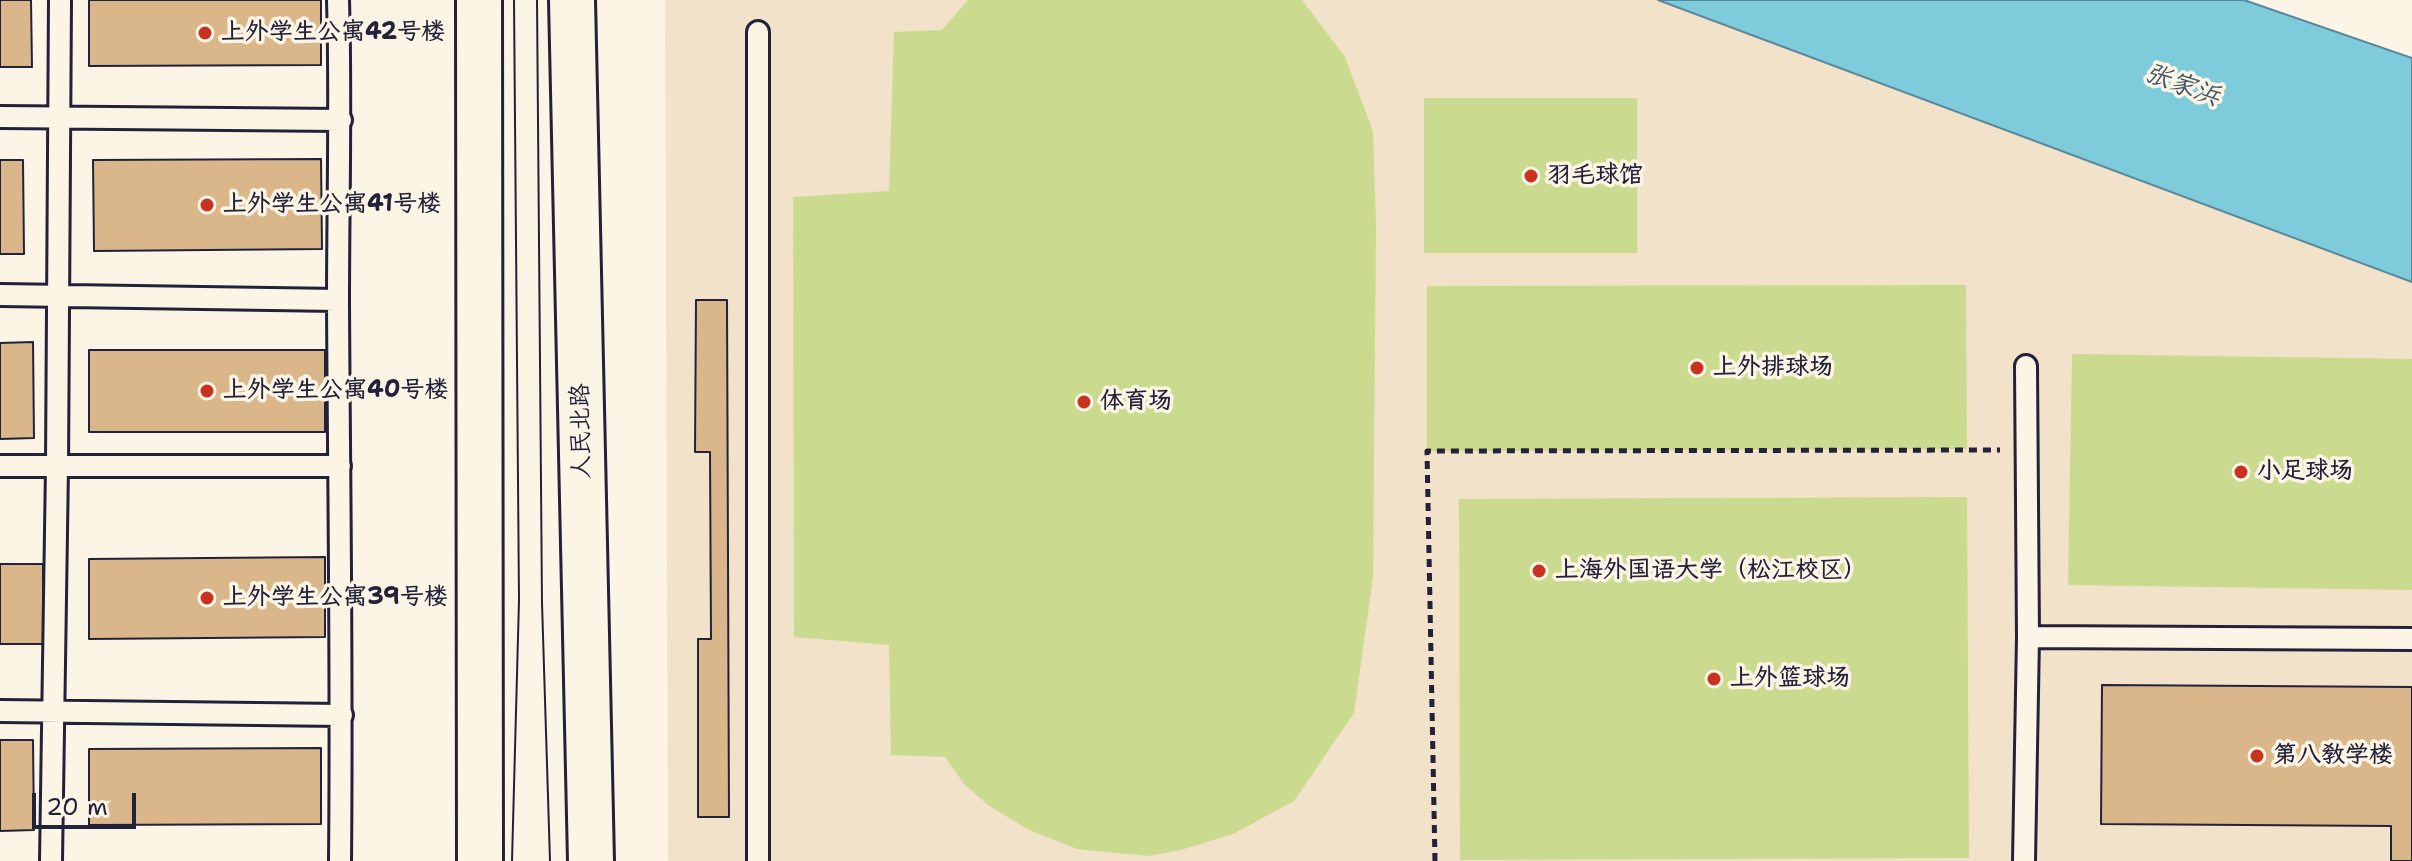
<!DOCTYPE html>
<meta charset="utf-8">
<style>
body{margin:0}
#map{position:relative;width:2412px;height:861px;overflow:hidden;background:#fcf5e5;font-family:"Shantell Sans",sans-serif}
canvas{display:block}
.scale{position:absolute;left:32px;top:793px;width:104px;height:36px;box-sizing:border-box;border:4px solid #22223b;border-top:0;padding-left:10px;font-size:24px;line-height:28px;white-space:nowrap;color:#22223b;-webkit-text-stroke:6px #fcf5e5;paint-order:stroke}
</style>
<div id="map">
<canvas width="2412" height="861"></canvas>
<div class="scale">20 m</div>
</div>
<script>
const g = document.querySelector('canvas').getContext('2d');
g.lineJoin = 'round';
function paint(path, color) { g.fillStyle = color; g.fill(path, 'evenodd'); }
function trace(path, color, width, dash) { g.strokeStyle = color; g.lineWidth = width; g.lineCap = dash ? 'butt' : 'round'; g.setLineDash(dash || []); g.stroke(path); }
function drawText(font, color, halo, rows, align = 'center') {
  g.font = font + ' "Shantell Sans","LXGW WenKai TC",sans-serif'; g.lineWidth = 7; g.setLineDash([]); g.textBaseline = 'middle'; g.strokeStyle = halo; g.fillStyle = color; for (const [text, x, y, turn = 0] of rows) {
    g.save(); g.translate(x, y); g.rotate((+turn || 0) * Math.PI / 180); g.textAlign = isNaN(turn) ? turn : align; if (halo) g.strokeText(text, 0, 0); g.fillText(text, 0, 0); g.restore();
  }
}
const built = new Path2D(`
 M 665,0 L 1658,0 L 2412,282 L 2412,861 L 668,861 Z`);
const green = new Path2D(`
 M 968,0 L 1302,0 L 1345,57 L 1373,131 L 1376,226 L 1373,577 L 1354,713 L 1294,801 L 1233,834 L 1181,850 L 1148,856 L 1077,849 L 1029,830 L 988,805 L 965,785 L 945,757 L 891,755 L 889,645 L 794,637 L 793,197 L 889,191 L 894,32 L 942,30 Z
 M 1424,98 L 1637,98 L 1637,253 L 1424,253 Z
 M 1966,285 L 1967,449 L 1427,451 L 1427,286 Z
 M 2072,354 L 2412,359 L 2412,590 L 2068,585 Z
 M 1967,497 L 1969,858 L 1460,860 L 1459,499 Z`);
const water = new Path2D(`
 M 1658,0 L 2244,0 L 2412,58 L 2412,282 Z`);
const building = new Path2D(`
 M 0,0 L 31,0 L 32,67 L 0,67 Z
 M 89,0 L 321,0 L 321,65 L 89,66 Z
 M 321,159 L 322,249 L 94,251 L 93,160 Z
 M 0,160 L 23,160 L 24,254 L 0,254 Z
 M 696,300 L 727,300 L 729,817 L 698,817 L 698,639 L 711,639 L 710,452 L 695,452 Z
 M 33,342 L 34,438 L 0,439 L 0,343 Z
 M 89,350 L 325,350 L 325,432 L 89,432 Z
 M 325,557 L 325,637 L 89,639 L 89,559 Z
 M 0,564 L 43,564 L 43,644 L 0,644 Z
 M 2102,685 L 2412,687 L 2412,861 L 2391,861 L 2391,826 L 2101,824 Z
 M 0,740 L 33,740 L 34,830 L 0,831 Z
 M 321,748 L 321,824 L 89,825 L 89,749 Z`);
const path = new Path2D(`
 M 1435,861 L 1427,451 L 2000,450`);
const lane = new Path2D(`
 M 338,0 C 341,101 338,202 338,303 C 339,489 342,675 340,861
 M 758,32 L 758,861
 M 0,117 L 341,120
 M 0,295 L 338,300
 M 0,466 L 340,466
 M 2028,637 L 2412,639
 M 0,711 L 342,715
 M 51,861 L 57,466 L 60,0
 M 2024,861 L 2028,637 L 2026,366`);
const secondary = new Path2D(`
 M 479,0 L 480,861
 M 572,0 L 591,861`);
const tram = new Path2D(`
 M 537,0 L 542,603 L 550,861
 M 512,861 L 519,600 L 514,0`);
const markers = [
 [205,33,8,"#c8321e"],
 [1531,176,8,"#c8321e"],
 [207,205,8,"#c8321e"],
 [1697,368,8,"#c8321e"],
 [207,391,8,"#c8321e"],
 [1084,402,8,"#c8321e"],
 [2241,472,8,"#c8321e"],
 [1539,571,8,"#c8321e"],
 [207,598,8,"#c8321e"],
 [1714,679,8,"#c8321e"],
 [2257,756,8,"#c8321e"]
];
const poiNames = [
 ["上外学生公寓42号楼",221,33],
 ["羽毛球馆",1547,176],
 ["上外学生公寓41号楼",223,205],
 ["上外排球场",1713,368],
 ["上外学生公寓40号楼",223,391],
 ["体育场",1100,402],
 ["小足球场",2257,472],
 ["上海外国语大学（松江校区）",1555,571],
 ["上外学生公寓39号楼",223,598],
 ["上外篮球场",1730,679],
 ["第八教学楼",2273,756]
];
const streetNames = [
 ["人民北路",582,431,-91]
];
const waterNames = [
 ["张家浜",2182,86,20]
];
paint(built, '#f2e2ca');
paint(green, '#cada8e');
paint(water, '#7ecbdc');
trace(water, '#59879c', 2);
paint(building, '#d9b78b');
trace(building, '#22223b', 2);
trace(lane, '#22223b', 26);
trace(secondary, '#22223b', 50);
trace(path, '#22223b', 5, [8, 6]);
trace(lane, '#fcf5e5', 20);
trace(secondary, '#fcf5e5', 44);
trace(tram, '#22223b', 2);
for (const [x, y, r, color] of markers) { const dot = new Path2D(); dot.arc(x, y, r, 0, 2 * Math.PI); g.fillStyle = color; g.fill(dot); trace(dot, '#fcf5e5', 3); }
drawText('bold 24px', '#22223b', '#fcf5e5', poiNames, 'left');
drawText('24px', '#22223b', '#fcf5e5', streetNames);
drawText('italic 26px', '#3e556b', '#fcf5e5', waterNames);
</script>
